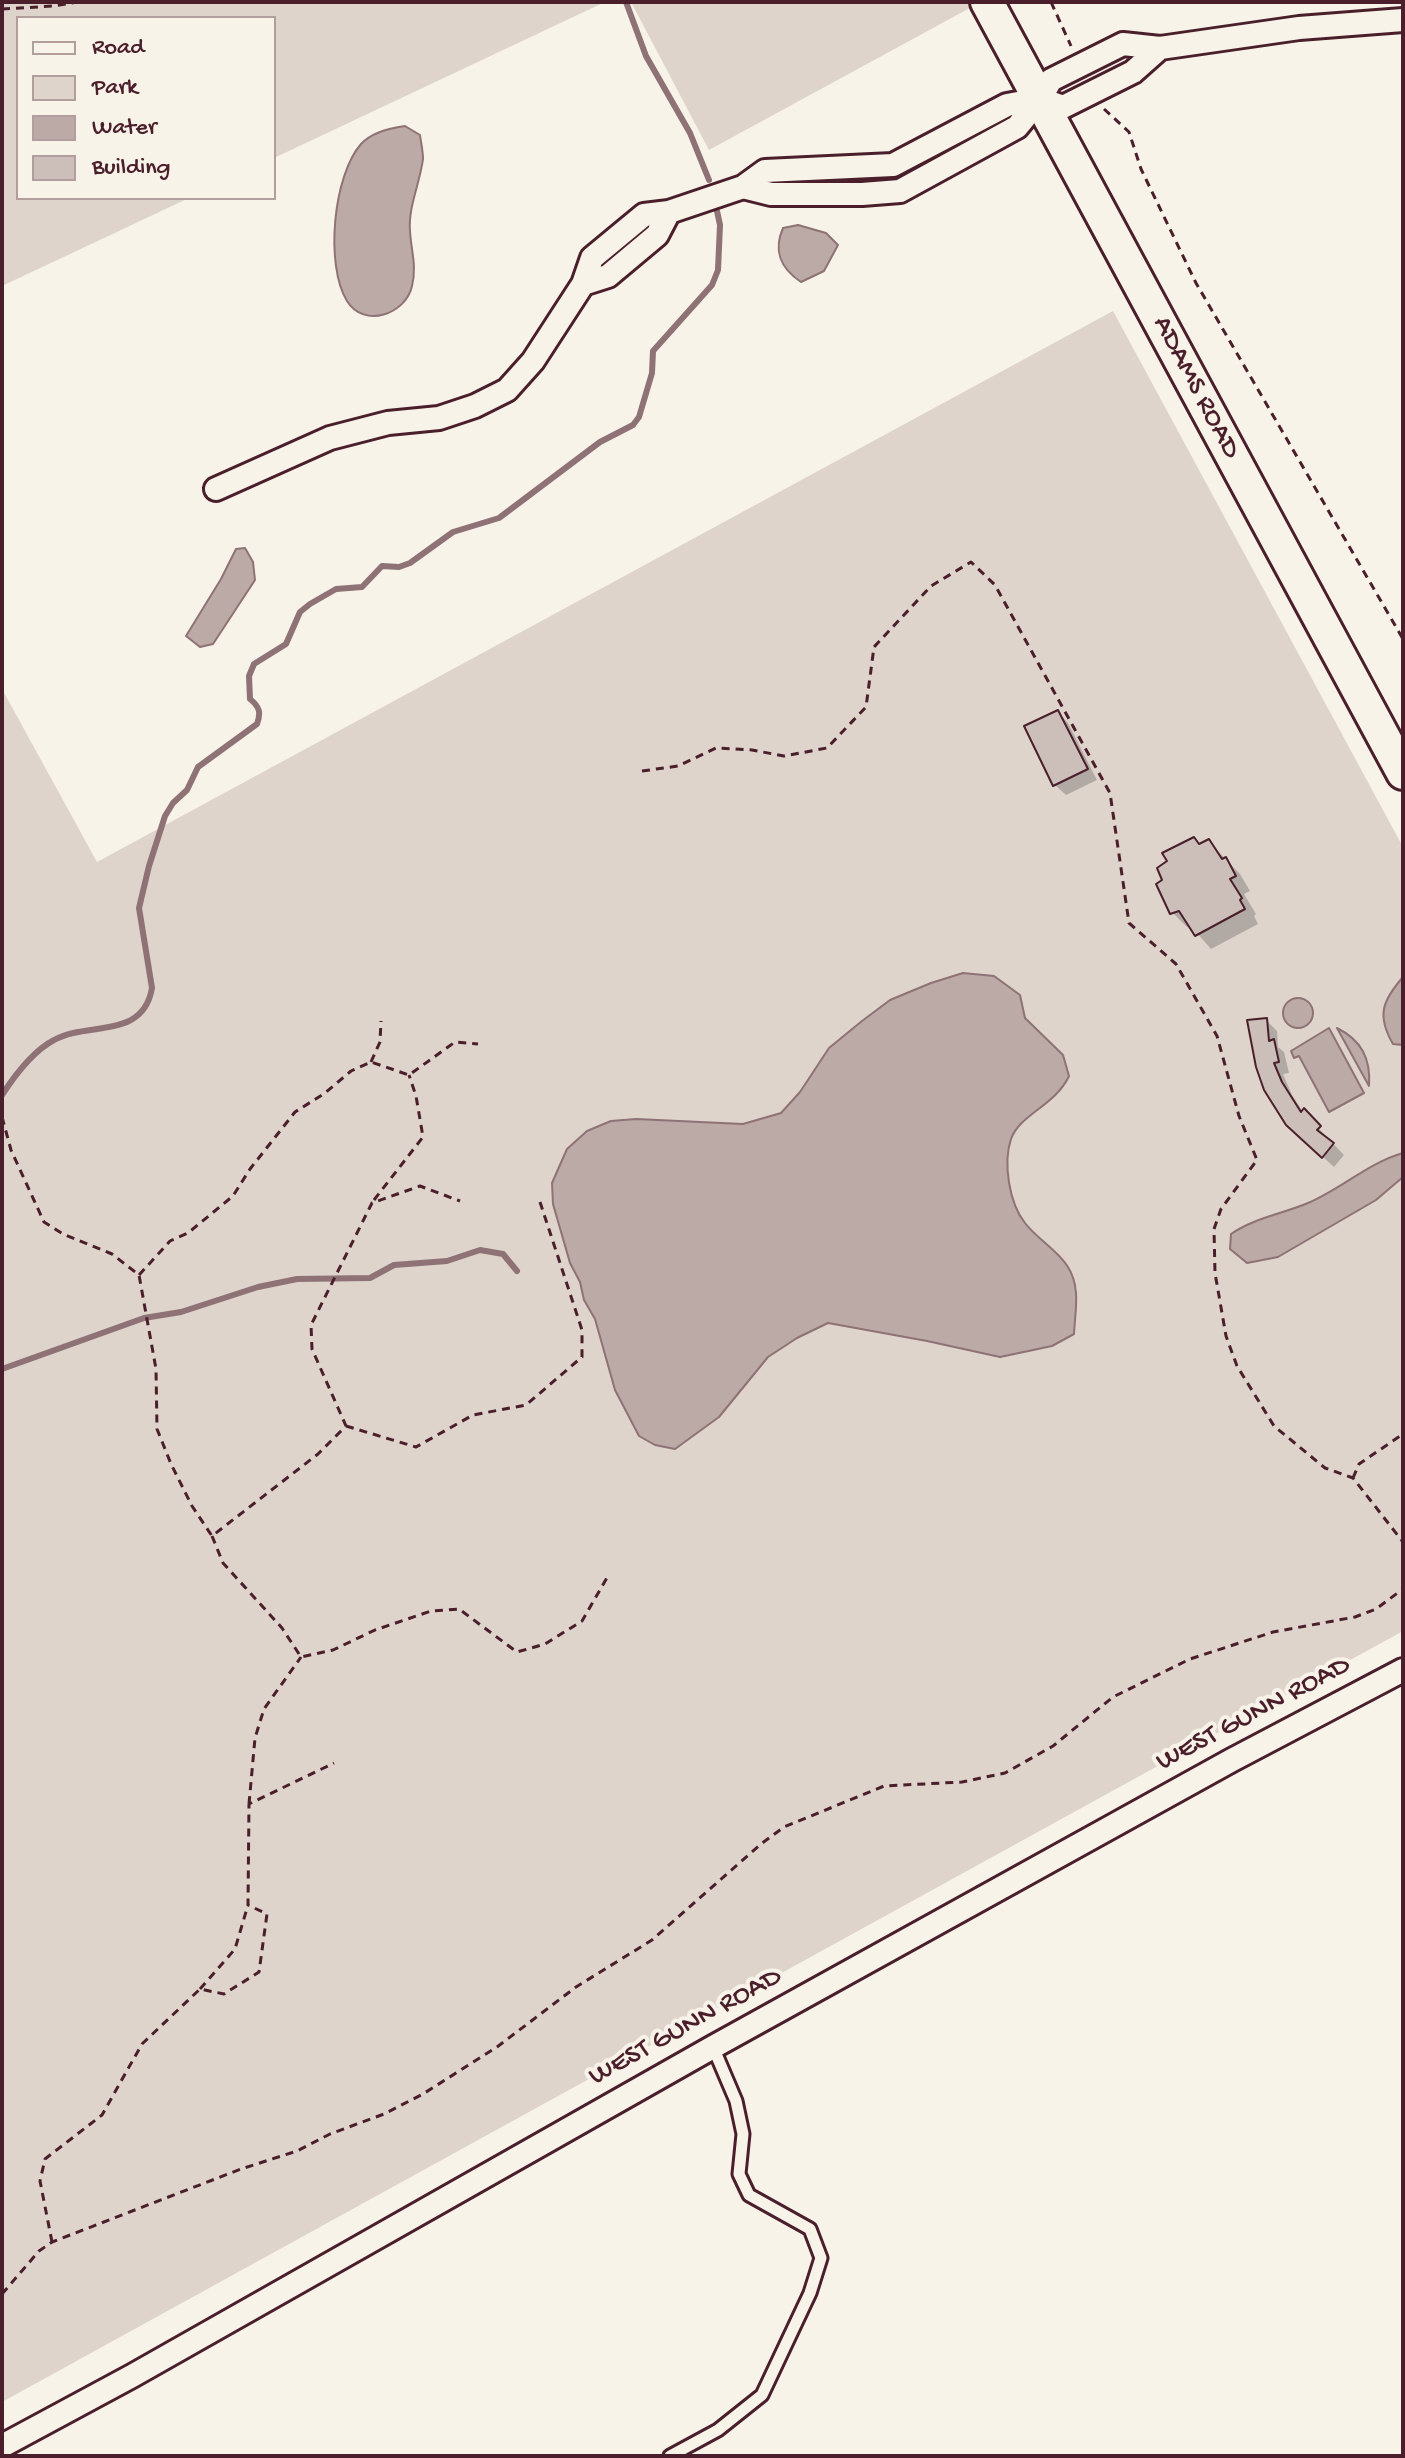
<!DOCTYPE html>
<style>
body{margin:0}
#map{position:relative;width:1405px;height:2458px;overflow:hidden;background:#f7f3e8;font-family:"Gochi Hand",sans-serif}
canvas{display:block}
.frame{position:absolute;inset:0;border:4px solid #4a1f2b;pointer-events:none}
.legend{position:absolute;left:16px;top:16px;width:260px;height:184px;box-sizing:border-box;background:#f7f3e8;border:2px solid #b29e9c;margin:0;padding:10px 14px;list-style:none;font-size:24px;color:#4a1f2b}
.legend li{display:flex;align-items:center;gap:16px;height:40px}
.legend b{width:40px;border:2px solid #b29e9c}
</style>
<div id="map">
<canvas width="1405" height="2458"></canvas>
<div class="frame"></div>
<ul class="legend">
<li><b style="height:10px;background:#f7f3e8"></b>Road</li>
<li><b style="height:22px;background:#ded4cc"></b>Park</li>
<li><b style="height:22px;background:#bcaaa7"></b>Water</li>
<li><b style="height:22px;background:#ccbfb9"></b>Building</li>
</ul>
</div>
<script>
const g = document.querySelector('canvas').getContext('2d');
g.lineJoin = 'round';
function paint(path, color) { g.fillStyle = color; g.fill(path, 'evenodd'); }
function trace(path, color, width, dash) { g.strokeStyle = color; g.lineWidth = width; g.lineCap = dash ? 'butt' : 'round'; g.setLineDash(dash || []); g.stroke(path); }
function drawText(font, color, halo, rows, align = 'center') {
  g.font = font + ' "Gochi Hand",sans-serif'; g.lineWidth = 8; g.setLineDash([]); g.textBaseline = 'middle'; g.strokeStyle = halo; g.fillStyle = color; for (const [text, x, y, turn = 0] of rows) {
    g.save(); g.translate(x, y); g.rotate((+turn || 0) * Math.PI / 180); g.textAlign = isNaN(turn) ? turn : align; if (halo) g.strokeText(text, 0, 0); g.fillText(text, 0, 0); g.restore();
  }
}
const green = new Path2D(`
 M 2,2 L 605,2 L 274,158 L 274,18 L 18,18 L 18,198 L 189,198 L 2,286 Z
 M 631,2 L 978,2 L 979,3 L 709,150 Z
 M 1113,311 L 1403,847 L 1403,1631 L 2,2402 L 2,689 L 97,862 Z`);
const water = new Path2D(`
 M 405,126 L 420,135 C 421,143 423,151 423,159 C 420,183 408,207 410,231 C 411,250 417,266 412,286 C 406,314 364,329 347,301 C 325,265 333,176 361,144 C 372,132 390,128 405,126 Z
 M 798,225 L 826,233 L 838,245 L 824,271 L 801,282 C 780,268 773,251 783,228 Z
 M 245,548 L 253,562 L 255,580 L 213,644 L 200,647 L 186,636 L 221,579 L 236,549 Z
 M 963,973 L 994,976 L 1020,995 L 1025,1018 L 1063,1055 L 1069,1076 C 1055,1106 1020,1114 1011,1139 C 1003,1163 1009,1203 1025,1223 C 1037,1239 1058,1250 1068,1267 C 1081,1288 1075,1311 1074,1334 L 1052,1346 L 1000,1357 L 927,1341 L 828,1323 L 797,1338 L 768,1357 L 719,1417 L 675,1449 L 655,1445 L 639,1436 L 615,1390 L 595,1319 L 584,1300 L 580,1282 L 570,1263 L 553,1204 L 552,1183 L 567,1149 L 587,1131 L 611,1121 L 636,1119 L 743,1124 L 781,1113 L 800,1092 L 829,1048 L 862,1021 L 890,1000 L 931,983 Z
 M 1403,977 L 1403,1045 L 1393,1044 C 1376,1015 1383,1000 1403,977 Z
 M1283 1013a15 15 0 1 1 30 0a15 15 0 1 1-30 0Z
 M 1329,1028 L 1364,1093 L 1329,1112 L 1299,1056 L 1294,1058 L 1291,1051 Z
 M 1337,1028 C 1361,1040 1371,1058 1369,1086 Z
 M 1403,1153 L 1403,1177 L 1376,1200 L 1278,1257 L 1247,1263 L 1230,1249 L 1231,1234 C 1254,1218 1282,1214 1308,1203 C 1341,1189 1368,1163 1403,1153 Z`);
const shadow = new Path2D(`
 M 1058,712 L 1068,723 L 1097,780 L 1066,795 L 1055,785 Z
 M 1209,842 L 1240,874 L 1250,891 L 1244,894 L 1256,914 L 1254,916 L 1258,924 L 1211,949 L 1191,926 L 1187,927 L 1172,912 L 1200,846 Z
 M 1266,1020 L 1277,1031 L 1278,1047 L 1284,1052 L 1289,1073 L 1283,1074 L 1292,1095 L 1303,1112 L 1344,1155 L 1334,1167 L 1300,1136 L 1266,1090 Z`);
const stream = new Path2D(`
 M 626,2 L 646,56 L 690,133 L 709,180
 M 2,1095 C 15,1075 33,1051 54,1040 C 88,1021 143,1040 152,988 L 139,908 L 149,866 L 165,816 L 173,803 L 187,790 L 198,767 L 257,724 C 261,713 260,707 250,699 L 249,676 L 254,664 L 286,644 L 300,612 L 310,604 L 336,589 L 362,587 L 382,566 L 399,567 L 410,563 L 453,532 L 499,518 L 600,442 L 633,425 L 639,417 L 652,373 L 653,351 L 712,285 L 718,270 L 720,225 L 717,211
 M 2,1369 L 144,1318 L 181,1312 L 258,1287 L 297,1279 L 370,1278 L 394,1265 L 447,1261 L 480,1250 L 503,1254 L 517,1271`);
const building = new Path2D(`
 M 1058,710 L 1088,769 L 1053,786 L 1024,726 Z
 M 1194,837 L 1199,844 L 1209,839 L 1222,859 L 1226,857 L 1236,876 L 1230,879 L 1242,898 L 1240,900 L 1245,909 L 1195,936 L 1179,911 L 1170,914 L 1156,884 L 1162,880 L 1157,868 L 1167,861 L 1162,853 Z
 M 1267,1018 L 1269,1041 L 1274,1039 L 1279,1062 L 1274,1063 L 1282,1082 L 1301,1112 L 1304,1108 L 1321,1126 L 1317,1130 L 1334,1143 L 1322,1158 L 1286,1125 L 1264,1090 L 1256,1067 L 1247,1020 Z`);
const path = new Path2D(`
 M 1051,2 L 1071,46
 M 2,9 L 54,6 L 77,2
 M 1104,109 L 1129,132 L 1141,169 L 1196,283 L 1403,639
 M 642,771 L 678,766 L 716,748 L 752,750 L 784,756 L 827,748 L 866,707 L 874,647 L 931,586 L 971,562 L 995,585 L 1110,793 L 1129,923 L 1176,964 L 1217,1036 L 1239,1116 L 1257,1160 L 1221,1209 L 1214,1229 L 1215,1273 L 1226,1336 L 1237,1366 L 1274,1426 L 1325,1468 L 1353,1478 L 1403,1542
 M 371,1062 L 380,1042 L 381,1021
 M 2,1117 L 11,1150 L 44,1222 L 63,1234 L 112,1254 L 139,1275 L 156,1369 L 157,1429 L 171,1464 L 192,1506 L 212,1536 L 318,1454 L 346,1426 L 312,1349 L 311,1325 L 372,1203 L 420,1186 L 460,1201
 M 374,1200 L 423,1137 L 416,1096 L 409,1075
 M 139,1275 L 170,1241 L 188,1233 L 233,1196 L 250,1169 L 295,1112 L 325,1093 L 351,1071 L 371,1062 L 409,1075 L 455,1042 L 478,1044
 M 346,1426 L 416,1447 L 473,1415 L 526,1405 L 582,1357 L 582,1330 L 540,1202
 M 1353,1478 L 1359,1464 L 1403,1434
 M 212,1536 L 223,1563 L 282,1628 L 301,1657 L 333,1650 L 375,1630 L 431,1611 L 459,1609 L 517,1652 L 545,1644 L 582,1621 L 608,1576
 M 249,1804 L 255,1738 L 264,1709 L 301,1657
 M 200,1989 L 235,1949 L 248,1905
 M 52,2242 L 40,2181 L 45,2159 L 102,2115 L 142,2044 L 200,1989 L 224,1994 L 259,1972 L 267,1914 L 248,1905 L 249,1804 L 334,1763
 M 2,2294 L 39,2251 L 52,2242 L 241,2169 L 297,2151 L 330,2134 L 384,2114 L 423,2094 L 497,2047 L 576,1987 L 652,1940 L 761,1844 L 784,1827 L 884,1786 L 962,1782 L 1005,1773 L 1053,1746 L 1113,1697 L 1190,1659 L 1273,1632 L 1355,1617 L 1376,1609 L 1403,1589`);
const service = new Path2D(`
 M 670,2456 L 718,2430 L 762,2395 L 810,2293 L 821,2258 L 810,2229 L 749,2195 L 739,2174 L 743,2134 L 736,2101 L 713,2047`);
const minor = new Path2D(`
 M 1160,48 L 1299,28 L 1403,20
 M 1040,99 L 1007,105 L 893,165 L 765,171 L 743,187 L 771,194 L 862,194 L 900,191 L 1017,127 L 1040,99 L 1051,80 L 1123,44 L 1160,48 L 1133,72 L 1063,107 L 1040,99
 M 669,212 L 743,187
 M 216,489 L 330,438 L 388,423 L 439,418 L 475,406 L 507,390 L 533,361 L 583,284 L 592,258 L 644,215 L 669,212 L 657,235 L 608,276 L 583,284
 M 2,2446 L 132,2376 L 713,2047 L 1232,1760 L 1403,1670`);
const secondary = new Path2D(`
 M 987,2 L 1403,773`);
const streetNames = [
 ["ADAMS ROAD",1195,388,62],
 ["WEST GUNN ROAD",1254,1715,-28],
 ["WEST GUNN ROAD",686,2028,-29]
];
paint(green, '#ded4cc');
paint(water, '#bcaaa7');
trace(water, '#8e7275', 2);
paint(shadow, '#0003');
trace(stream, '#8e7275', 6);
paint(building, '#ccbfb9');
trace(building, '#4a1f2b', 2);
trace(service, '#4a1f2b', 17);
trace(minor, '#4a1f2b', 28);
trace(secondary, '#4a1f2b', 38);
trace(path, '#4a1f2b', 3, [8, 6]);
trace(service, '#f7f3e8', 11);
trace(minor, '#f7f3e8', 22);
trace(secondary, '#f7f3e8', 32);
drawText('28px', '#4a1f2b', '#f7f3e8', streetNames);
</script>
